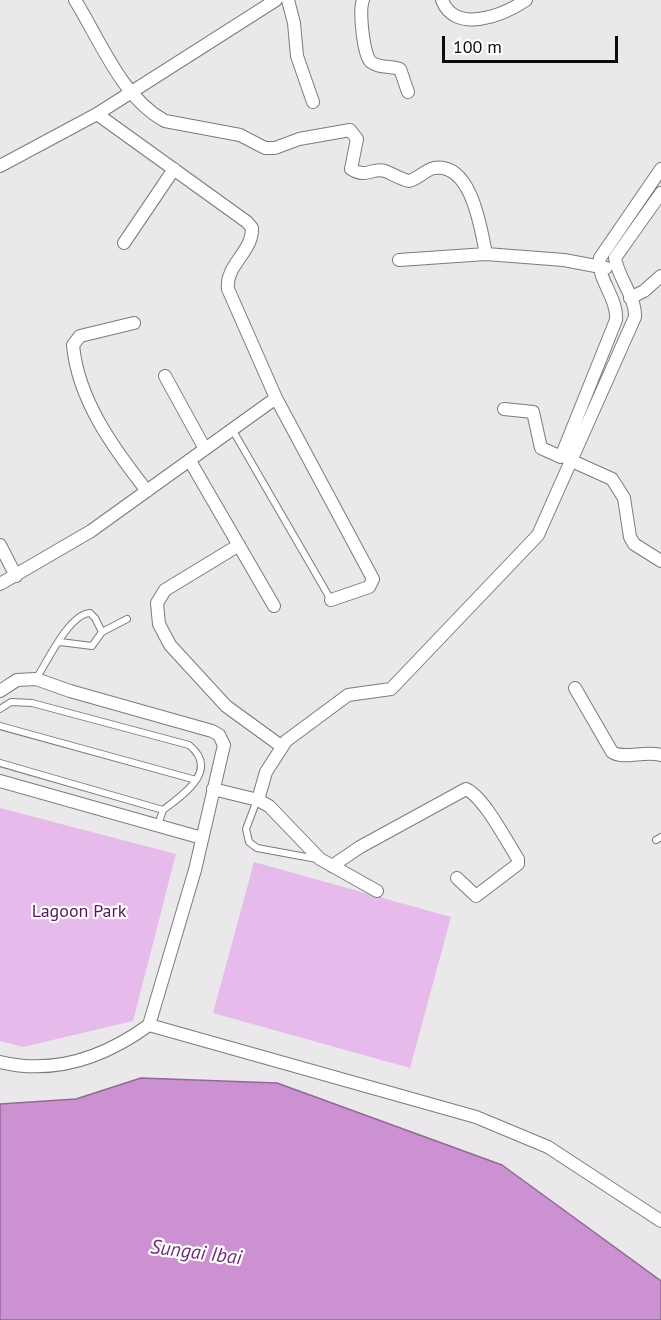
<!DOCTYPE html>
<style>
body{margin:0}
#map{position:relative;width:661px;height:1320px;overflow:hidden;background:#eae8eb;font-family:"PT Sans",sans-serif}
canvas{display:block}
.scale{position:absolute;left:442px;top:36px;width:176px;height:27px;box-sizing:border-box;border:3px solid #0c0c0d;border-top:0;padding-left:8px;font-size:18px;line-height:21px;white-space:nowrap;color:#0c0c0d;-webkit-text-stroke:4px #fff;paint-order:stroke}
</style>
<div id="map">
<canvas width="661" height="1320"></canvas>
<div class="scale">100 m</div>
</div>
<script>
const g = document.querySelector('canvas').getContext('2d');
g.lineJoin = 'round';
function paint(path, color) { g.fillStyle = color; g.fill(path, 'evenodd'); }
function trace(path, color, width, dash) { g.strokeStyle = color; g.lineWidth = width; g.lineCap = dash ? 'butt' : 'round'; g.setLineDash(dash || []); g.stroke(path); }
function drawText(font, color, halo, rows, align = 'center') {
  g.font = font + ' "PT Sans",sans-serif'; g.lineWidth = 4.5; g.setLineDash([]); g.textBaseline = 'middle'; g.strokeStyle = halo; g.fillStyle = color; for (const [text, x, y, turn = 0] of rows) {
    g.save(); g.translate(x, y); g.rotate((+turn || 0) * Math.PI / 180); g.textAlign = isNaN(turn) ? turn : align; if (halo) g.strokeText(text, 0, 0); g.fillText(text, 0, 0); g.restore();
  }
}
const green = new Path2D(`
 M 0,808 L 176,854 L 133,1021 L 23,1047 L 0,1041 Z
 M 254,862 L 451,917 L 410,1068 L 213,1013 Z`);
const water = new Path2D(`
 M 141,1078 L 277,1083 L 502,1165 L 661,1281 L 661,1320 L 0,1320 L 0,1104 L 76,1099 Z`);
const lane = new Path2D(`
 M 232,429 L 331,600
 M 102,632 L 127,619
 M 36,679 C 47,662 69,614 90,613 L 95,618 L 102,632 L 92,646 L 60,642
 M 0,709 L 11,702 L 32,703 L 189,745 C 220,770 184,794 163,810
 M 0,726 L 196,780
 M 0,763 L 163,810 L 158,825
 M 257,800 L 246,829 L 249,842 L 257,848 L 317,859
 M 656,840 L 661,837`);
const street = new Path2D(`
 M 75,0 C 100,40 122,98 165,121 L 240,135 L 265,148 L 275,148 L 299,139 L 350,130 L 357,139 L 351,169 C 367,179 372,167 385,171 C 393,174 400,179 409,181 C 418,179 425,170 434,168 C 472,162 481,230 486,254
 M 288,0 L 294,23 L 297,56 L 313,102
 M 363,0 C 359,10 363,55 371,62 C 378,68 392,66 400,69 L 408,92
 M 442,0 C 455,35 504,15 526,0
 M 97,114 L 247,222 L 252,228 C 253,252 225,265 228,289 L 276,398 L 373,579 L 369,587 L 331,600
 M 0,166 L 97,114 L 276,0
 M 124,243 L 174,169
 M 399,260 L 486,254 L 564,260 L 606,268
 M 630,298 L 644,291 L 661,276
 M 134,323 L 80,336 L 73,345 C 78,400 114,449 147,491
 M 165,376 L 205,449
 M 504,409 L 533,412 L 541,448 L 561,457 L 616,320 C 618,298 596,278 600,258 L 661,169
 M 190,461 L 274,606
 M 572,461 L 612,479 L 624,498 L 630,537 L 634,544 L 661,561
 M 0,545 L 16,576
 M 239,545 L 165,590 L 157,603 L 159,624 L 170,645 L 226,706 L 281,746
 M 0,584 L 91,531 L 276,398
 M 575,688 L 612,752 C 623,760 645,750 661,755
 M 0,691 L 17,680 L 36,679 L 70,691 L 212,731 L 219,735 L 224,745 L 195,870 L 149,1025 C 105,1057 54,1075 0,1062
 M 0,781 L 202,838
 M 213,789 L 258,800 L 269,806 L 320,859 L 377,891
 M 258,800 L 266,772 L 286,741 L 348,695 L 391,689 L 538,535 L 635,317 C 636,297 618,278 615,258 L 661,193
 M 332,866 L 360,847 L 466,789 C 484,797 507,842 518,859 L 518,864 L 476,896 L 457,878
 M 149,1025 L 476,1117 L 548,1147 L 661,1221`);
const parkNames = [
 ["Lagoon Park",79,912]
];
const waterNames = [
 ["Sungai Ibai",196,1253,7]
];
paint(green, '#e6bbeb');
paint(water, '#cb91d1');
trace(water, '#926996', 1.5);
trace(lane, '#7c7a7d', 8);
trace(street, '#7c7a7d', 14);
trace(lane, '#fff', 6);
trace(street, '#fff', 12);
drawText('18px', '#581260', '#fff', parkNames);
drawText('italic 20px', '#702c78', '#fff', waterNames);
</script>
